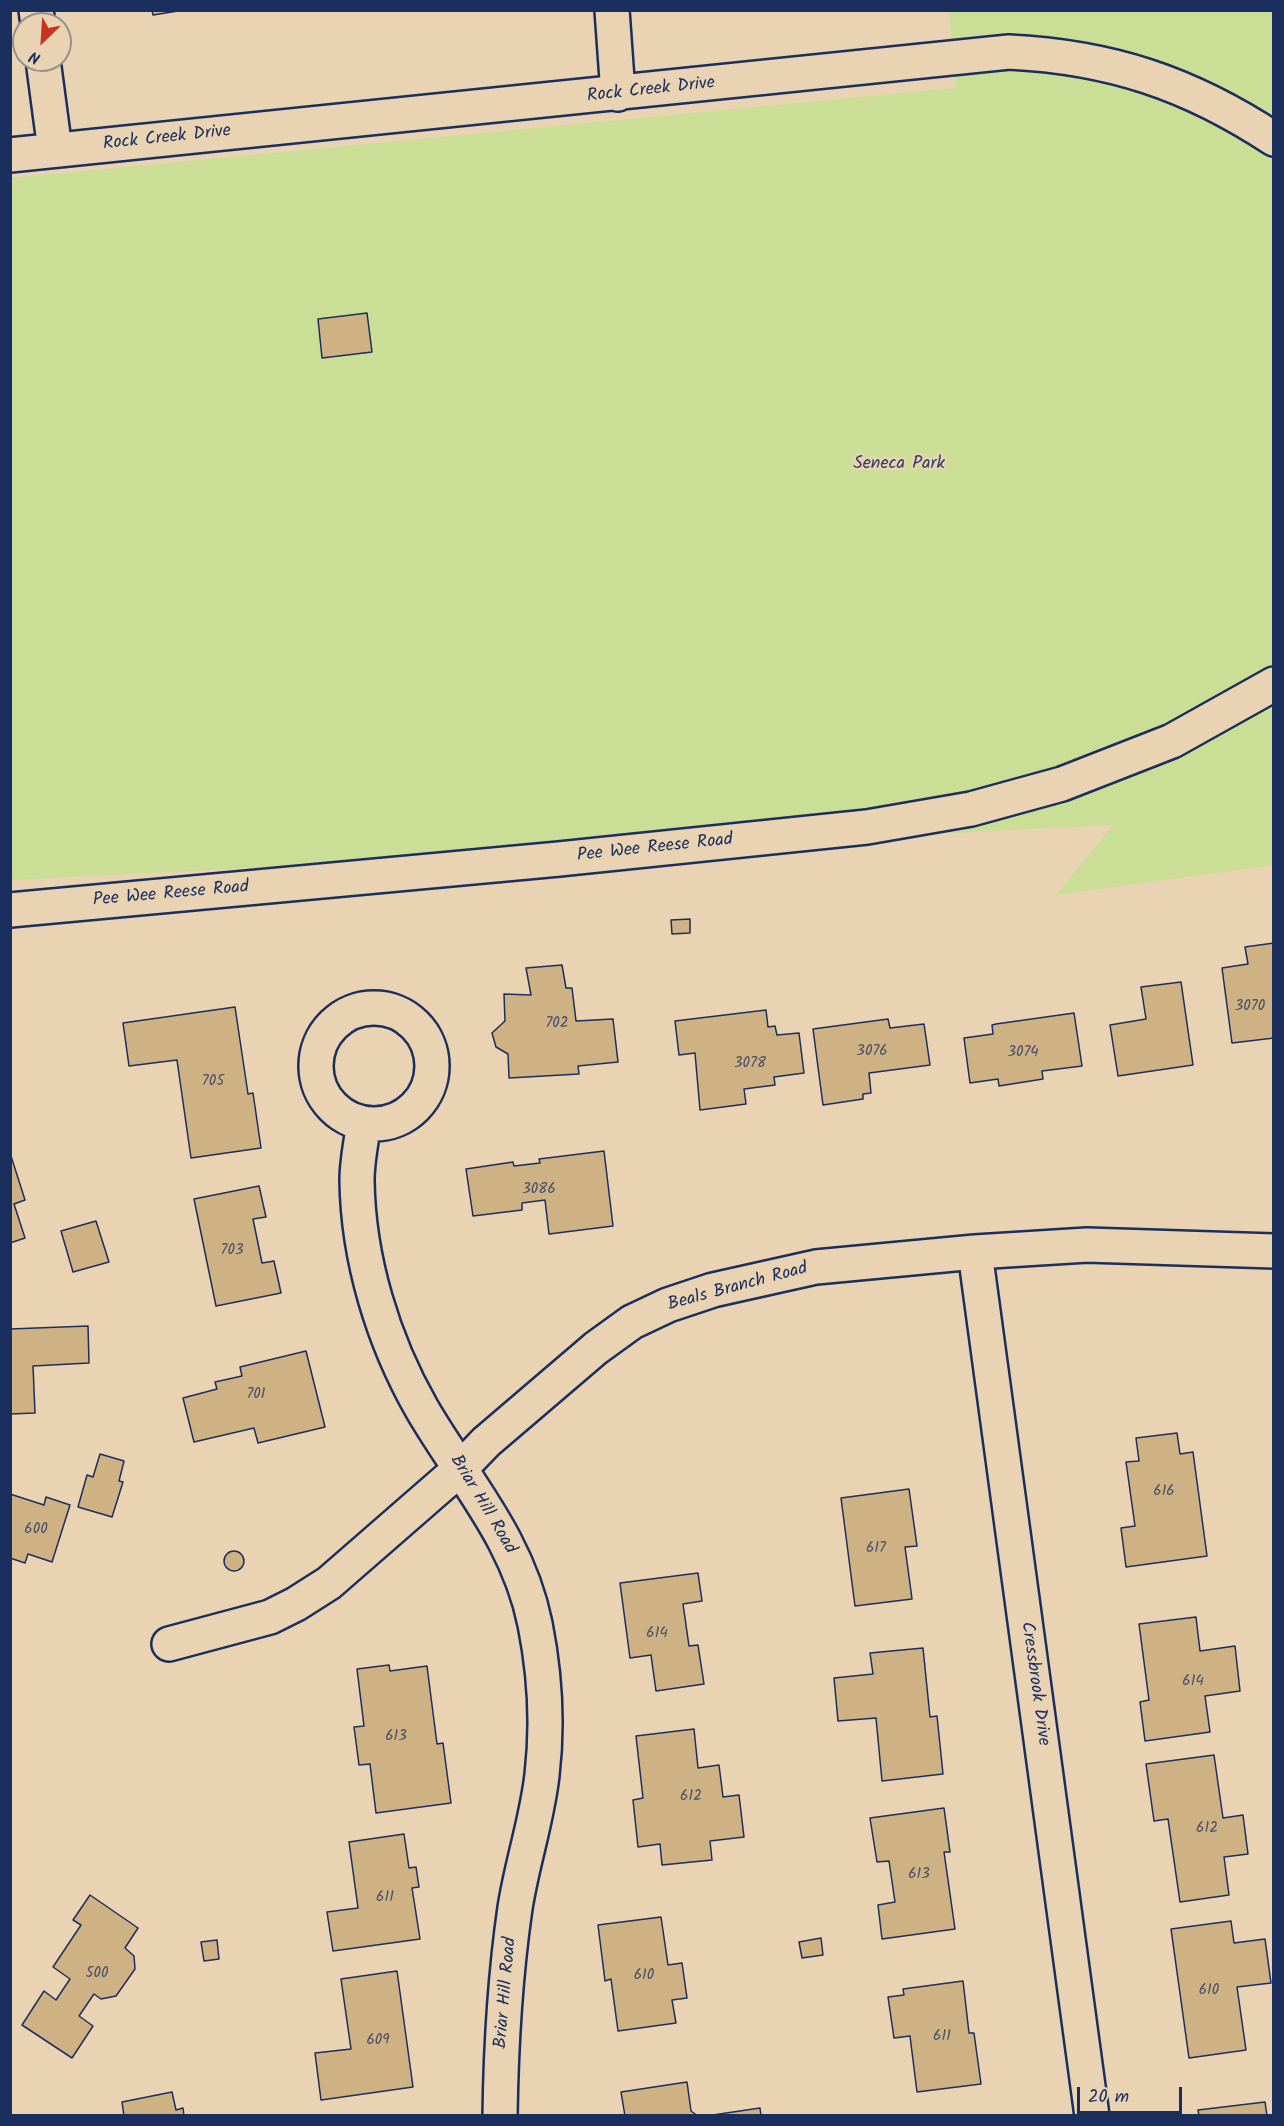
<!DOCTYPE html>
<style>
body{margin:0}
#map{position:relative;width:1284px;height:2126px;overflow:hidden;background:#e9d3b2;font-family:Kalam,sans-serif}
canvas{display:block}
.frame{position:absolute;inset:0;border:12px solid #1b2f5e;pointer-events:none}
.north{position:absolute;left:12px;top:12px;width:60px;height:60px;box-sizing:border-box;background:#e9d3b2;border:2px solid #979190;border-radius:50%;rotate:205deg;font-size:16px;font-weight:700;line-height:24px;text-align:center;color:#1b2f5e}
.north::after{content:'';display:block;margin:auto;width:21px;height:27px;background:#c8321e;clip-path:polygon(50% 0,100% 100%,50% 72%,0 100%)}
.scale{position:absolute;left:1077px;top:2087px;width:105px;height:27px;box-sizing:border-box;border:3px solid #1b2f5e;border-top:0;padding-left:8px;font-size:18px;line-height:21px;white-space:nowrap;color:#1b2f5e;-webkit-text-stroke:4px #e9d3b2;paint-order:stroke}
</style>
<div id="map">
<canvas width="1284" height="2126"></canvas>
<div class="frame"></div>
<div class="north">N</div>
<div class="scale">20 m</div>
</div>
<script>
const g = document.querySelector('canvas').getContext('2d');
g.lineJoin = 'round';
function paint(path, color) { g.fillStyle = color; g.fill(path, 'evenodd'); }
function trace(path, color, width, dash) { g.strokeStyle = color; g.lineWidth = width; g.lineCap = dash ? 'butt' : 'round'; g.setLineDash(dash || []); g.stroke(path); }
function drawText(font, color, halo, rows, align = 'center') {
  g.font = font + ' Kalam,sans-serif'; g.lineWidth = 5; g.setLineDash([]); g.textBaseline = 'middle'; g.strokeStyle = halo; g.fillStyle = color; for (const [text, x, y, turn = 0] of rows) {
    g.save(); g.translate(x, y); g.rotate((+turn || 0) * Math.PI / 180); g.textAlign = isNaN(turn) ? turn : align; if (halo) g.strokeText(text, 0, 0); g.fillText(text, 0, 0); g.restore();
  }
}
const green = new Path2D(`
 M 949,11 L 1273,11 L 1273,865 L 1056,895 L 1113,825 L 11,880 L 11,178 L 956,88 Z`);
const building = new Path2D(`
 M 152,10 L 184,10 L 153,15 Z
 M 367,313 L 372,352 L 322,358 L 318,319 Z
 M 690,919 L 690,933 L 672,934 L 671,920 Z
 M 1274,943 L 1274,1038 L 1232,1043 L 1222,968 L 1248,964 L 1245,947 Z
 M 562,965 L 566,988 L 572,988 L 576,1021 L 613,1019 L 618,1062 L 578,1066 L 579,1074 L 509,1078 L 508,1054 L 496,1047 L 492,1033 L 505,1021 L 504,994 L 531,995 L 526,968 Z
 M 1181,982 L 1193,1065 L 1118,1076 L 1110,1025 L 1146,1019 L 1141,987 Z
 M 235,1007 L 248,1094 L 253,1093 L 261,1148 L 191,1158 L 177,1060 L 129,1066 L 123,1023 Z
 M 766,1010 L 768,1027 L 775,1026 L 777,1035 L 799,1033 L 804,1073 L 774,1077 L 775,1085 L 744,1089 L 746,1104 L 700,1110 L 695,1053 L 679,1055 L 675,1021 Z
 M 1074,1013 L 1082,1066 L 1042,1071 L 1043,1079 L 999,1086 L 998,1079 L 970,1083 L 964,1038 L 993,1034 L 992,1025 L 996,1024 Z
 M 888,1019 L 890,1028 L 924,1024 L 930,1065 L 869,1073 L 871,1093 L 863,1094 L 863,1099 L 823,1105 L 813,1029 Z
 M 604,1151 L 613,1226 L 549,1234 L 545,1200 L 522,1203 L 522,1210 L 473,1216 L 466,1169 L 513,1162 L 514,1166 L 540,1163 L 539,1159 Z
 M 11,1156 L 25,1200 L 14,1204 L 25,1238 L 10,1243 Z
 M 259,1186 L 266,1217 L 253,1219 L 262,1263 L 274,1261 L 281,1293 L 216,1306 L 194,1199 Z
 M 96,1221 L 109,1262 L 73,1272 L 61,1231 Z
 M 88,1326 L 89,1363 L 33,1366 L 35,1413 L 10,1414 L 10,1329 Z
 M 306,1351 L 325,1427 L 258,1443 L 254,1428 L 194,1442 L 183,1398 L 217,1389 L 215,1382 L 242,1376 L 240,1367 Z
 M 1177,1433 L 1180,1454 L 1193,1452 L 1207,1556 L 1126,1567 L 1121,1528 L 1135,1526 L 1126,1462 L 1139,1461 L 1136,1438 Z
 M 100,1454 L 124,1461 L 119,1481 L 123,1482 L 112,1517 L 78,1507 L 87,1475 L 93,1477 Z
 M 909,1489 L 917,1546 L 905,1547 L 912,1599 L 855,1606 L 841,1498 Z
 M 10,1494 L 44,1505 L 46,1497 L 70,1505 L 52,1562 L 28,1554 L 25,1563 L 10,1558 Z
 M224 1561a10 10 0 1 1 20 0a10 10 0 1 1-20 0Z
 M 698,1573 L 702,1601 L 683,1604 L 689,1646 L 698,1645 L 704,1684 L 656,1691 L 651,1655 L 630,1658 L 620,1583 Z
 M 1196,1617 L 1200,1651 L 1235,1646 L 1240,1691 L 1205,1696 L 1210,1732 L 1145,1741 L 1140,1702 L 1149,1700 L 1139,1624 Z
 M 923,1648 L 930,1717 L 937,1716 L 943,1774 L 882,1781 L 876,1718 L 838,1721 L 834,1678 L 873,1674 L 870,1653 Z
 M 389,1665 L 390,1671 L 427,1666 L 437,1744 L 443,1743 L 451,1803 L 376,1813 L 370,1764 L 359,1765 L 354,1727 L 364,1726 L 357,1669 Z
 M 694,1729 L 698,1768 L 719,1765 L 723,1797 L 739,1795 L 744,1837 L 710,1841 L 712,1860 L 662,1865 L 660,1844 L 638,1847 L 633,1800 L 643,1798 L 636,1736 Z
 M 1214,1755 L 1223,1818 L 1243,1815 L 1248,1854 L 1224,1857 L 1229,1895 L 1180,1902 L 1168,1819 L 1154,1821 L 1146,1764 Z
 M 944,1808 L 950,1852 L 944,1852 L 955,1929 L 882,1939 L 878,1905 L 895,1902 L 889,1861 L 877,1862 L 870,1818 Z
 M 404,1834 L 409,1868 L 416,1867 L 419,1887 L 412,1888 L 420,1939 L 333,1951 L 327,1912 L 358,1908 L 349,1842 Z
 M 90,1895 L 138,1928 L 125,1948 L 134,1956 L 135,1969 L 116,1996 L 101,1999 L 94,1994 L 79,2016 L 93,2026 L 72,2058 L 22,2025 L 44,1991 L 56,2000 L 70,1979 L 53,1967 L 81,1925 L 73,1920 Z
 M 661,1917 L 668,1965 L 682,1963 L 687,1998 L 672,2000 L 676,2023 L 618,2031 L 611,1979 L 605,1981 L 598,1925 Z
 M 1231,1921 L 1234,1943 L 1265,1939 L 1271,1983 L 1237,1987 L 1246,2050 L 1189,2058 L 1171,1929 Z
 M 821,1938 L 823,1955 L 802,1958 L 799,1942 Z
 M 217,1940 L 219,1959 L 204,1961 L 201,1942 Z
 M 397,1971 L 413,2087 L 321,2100 L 315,2053 L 351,2049 L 341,1979 Z
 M 963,1981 L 969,2033 L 974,2033 L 981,2084 L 917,2092 L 910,2036 L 894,2038 L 888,1997 L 904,1995 L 903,1989 Z
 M 687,2082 L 691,2111 L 698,2116 L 625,2116 L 621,2092 Z
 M 172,2092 L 176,2110 L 183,2108 L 184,2116 L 124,2116 L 122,2102 Z
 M 1265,2102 L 1267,2116 L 1199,2116 L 1198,2110 Z
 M 760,2108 L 761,2116 L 706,2116 Z`);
const minor = new Path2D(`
 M 36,10 L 38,24
 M 612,10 L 618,94
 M 43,60 L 55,150
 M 10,155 L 1009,52 C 1110,57 1189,83 1274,139
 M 10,910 L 559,859 L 867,827 L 971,809 L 1062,784 L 1172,741 L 1274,684
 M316 1066a58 58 0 1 1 116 0a58 58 0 1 1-116 0Z
 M 364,1123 C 361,1142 357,1162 357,1180 C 358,1259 383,1341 422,1409 C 464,1481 518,1539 535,1624 C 545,1674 548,1724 542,1775 C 537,1820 522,1863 515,1908 C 505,1977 501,2045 500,2116
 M 975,1252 L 1092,2116
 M 169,1644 L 270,1617 L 296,1604 L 329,1583 L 461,1468 L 486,1442 L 596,1348 L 632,1322 L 668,1305 L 713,1290 L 816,1267 L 975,1252 L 1087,1245 L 1274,1251`);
const numberNames = [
 ["3070",1250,1007],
 ["702",557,1024],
 ["3076",872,1052],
 ["3074",1023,1053],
 ["3078",750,1064],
 ["705",213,1082],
 ["3086",539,1190],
 ["703",232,1251],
 ["701",256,1395],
 ["616",1164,1492],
 ["600",36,1530],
 ["617",876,1549],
 ["614",657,1634],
 ["614",1193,1682],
 ["613",396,1737],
 ["612",691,1797],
 ["612",1207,1829],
 ["613",919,1875],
 ["611",385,1898],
 ["500",97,1974],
 ["610",644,1976],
 ["610",1209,1991],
 ["611",942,2037],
 ["609",378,2041]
];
const streetNames = [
 ["Rock Creek Drive",651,91,-6],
 ["Rock Creek Drive",167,139,-6],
 ["Pee Wee Reese Road",655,849,-6],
 ["Pee Wee Reese Road",171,895,-5],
 ["Beals Branch Road",738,1288,-15],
 ["Briar Hill Road",482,1505,59],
 ["Cressbrook Drive",1034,1684,82],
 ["Briar Hill Road",507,1993,-85]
];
const parkNames = [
 ["Seneca Park",899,465]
];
paint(green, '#cadf95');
paint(building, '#cfb284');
trace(building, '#1b2f5e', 1.5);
trace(minor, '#1b2f5e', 38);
trace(minor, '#e9d3b2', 33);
drawText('15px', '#485068', null, numberNames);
drawText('18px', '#1b2f5e', '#e9d3b2', streetNames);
drawText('18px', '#2c4164', '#e9d3b2', parkNames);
</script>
